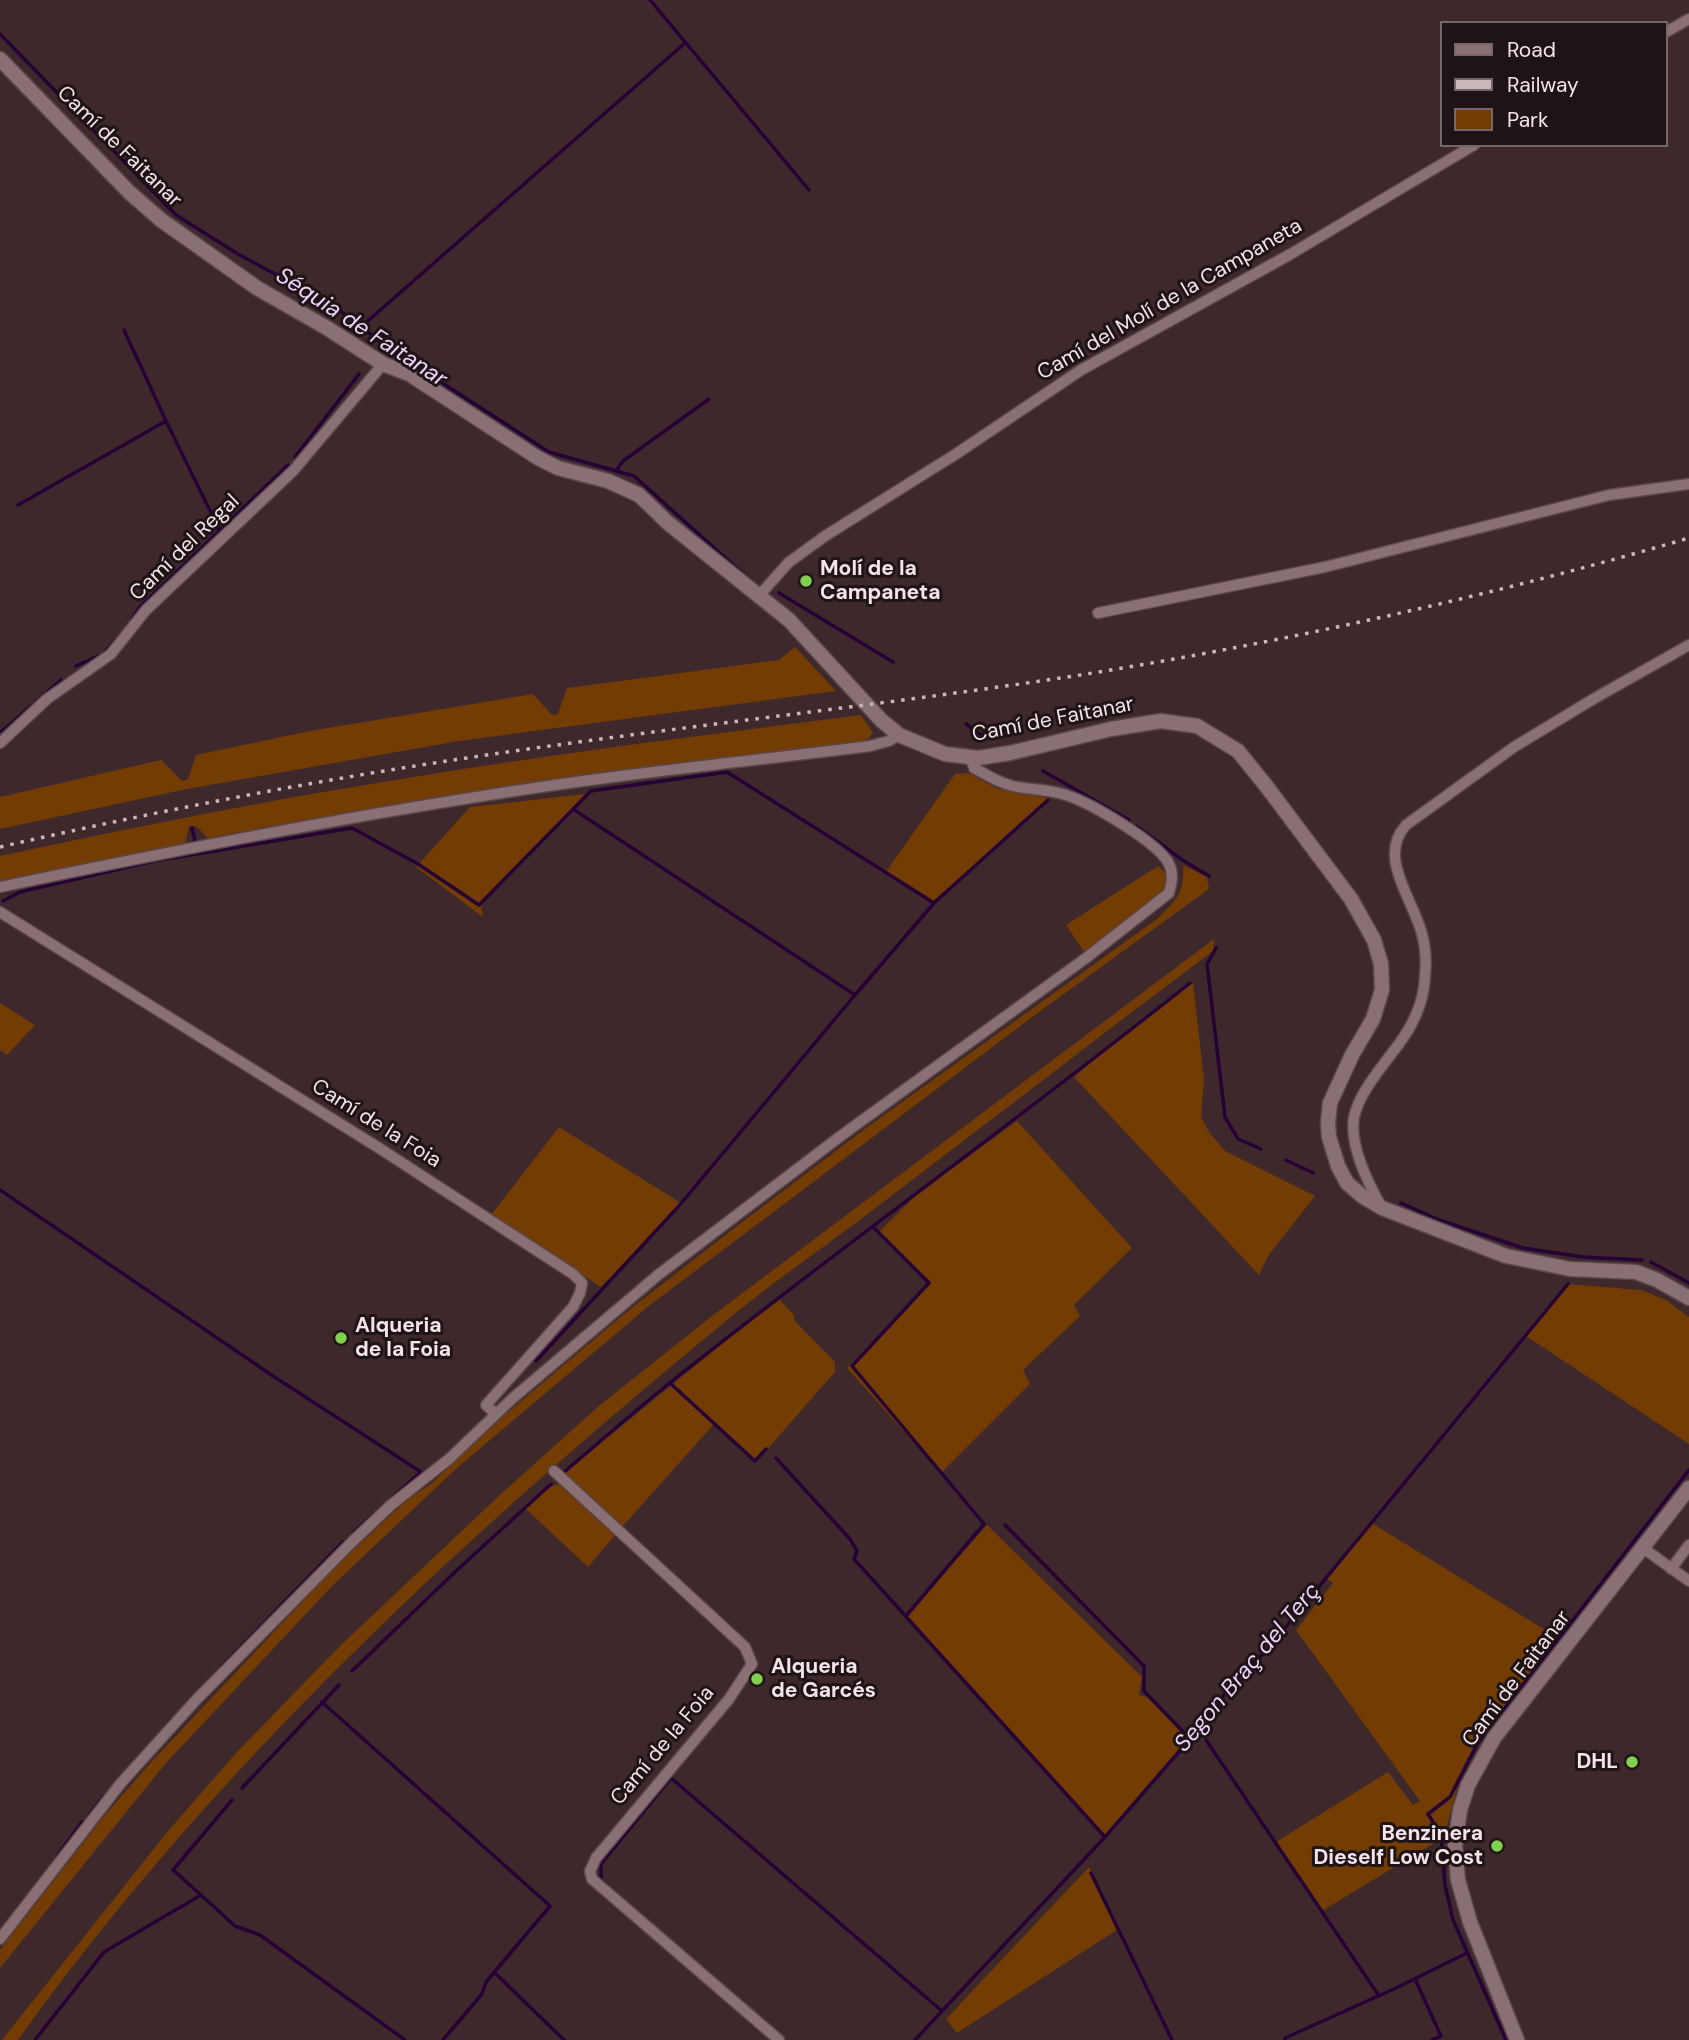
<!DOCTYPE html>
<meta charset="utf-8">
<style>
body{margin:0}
#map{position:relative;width:1689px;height:2040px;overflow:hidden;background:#3e282c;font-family:"DM Sans",sans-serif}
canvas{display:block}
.legend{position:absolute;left:1440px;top:21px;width:228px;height:126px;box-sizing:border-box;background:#1e1416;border:2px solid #74676a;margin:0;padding:9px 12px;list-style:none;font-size:21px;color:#f4e4e7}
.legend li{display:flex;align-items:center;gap:14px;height:35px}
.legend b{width:35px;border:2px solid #74676a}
</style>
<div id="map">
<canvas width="1689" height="2040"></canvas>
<ul class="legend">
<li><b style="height:9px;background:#8a7074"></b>Road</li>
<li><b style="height:9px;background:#c9b7ba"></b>Railway</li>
<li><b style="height:19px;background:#723c03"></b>Park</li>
</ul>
</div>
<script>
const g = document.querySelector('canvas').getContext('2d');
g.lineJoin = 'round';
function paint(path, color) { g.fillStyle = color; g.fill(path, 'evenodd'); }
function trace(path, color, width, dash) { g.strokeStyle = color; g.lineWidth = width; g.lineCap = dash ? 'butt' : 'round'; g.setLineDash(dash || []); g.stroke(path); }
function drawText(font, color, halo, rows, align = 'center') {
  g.font = font + ' "DM Sans",sans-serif'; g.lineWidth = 6; g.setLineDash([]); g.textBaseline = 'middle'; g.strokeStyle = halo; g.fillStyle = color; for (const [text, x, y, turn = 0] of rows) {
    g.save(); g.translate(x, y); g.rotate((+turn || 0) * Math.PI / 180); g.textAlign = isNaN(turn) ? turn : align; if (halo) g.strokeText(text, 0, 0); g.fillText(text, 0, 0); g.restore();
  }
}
const green = new Path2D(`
 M 795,647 L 836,691 L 459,741 L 187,789 L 0,829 L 0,797 L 161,760 L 182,781 L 188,779 L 196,755 L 310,731 L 533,694 L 552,715 L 558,714 L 567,688 L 779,660 Z
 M 861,715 L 873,733 L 868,739 L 854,743 C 638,765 422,798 208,838 L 196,826 L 189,827 L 185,844 L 0,882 L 0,856 C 131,828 262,801 395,780 C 550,754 705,735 861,715 Z
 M 969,773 L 996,788 L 1051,799 L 932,902 L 885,873 L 955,774 Z
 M 585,794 L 481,905 L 483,917 L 416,867 L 470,807 Z
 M 1183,865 L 1207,877 L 1209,889 L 1039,1012 L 650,1305 L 458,1467 L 334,1584 L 166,1763 L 0,1968 L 0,1950 L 105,1815 L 153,1760 L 336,1566 L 407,1500 L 432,1483 L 507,1413 L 629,1310 L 733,1229 L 866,1128 L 1157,919 C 1176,900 1185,894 1183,865 Z
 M 1158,866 L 1166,873 L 1164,897 L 1085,953 L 1066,925 Z
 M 1214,939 L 1213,951 C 1102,1034 993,1119 882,1203 C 833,1241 781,1276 732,1316 C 470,1531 217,1763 18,2040 L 2,2040 L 168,1831 L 237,1752 L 341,1645 L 502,1493 L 600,1405 L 712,1316 Z
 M 1193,983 L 1204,1079 L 1201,1117 L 1209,1132 L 1225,1151 L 1315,1196 L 1268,1256 L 1259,1275 L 1074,1077 L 1127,1032 Z
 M 0,1003 L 35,1025 L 7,1055 L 0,1050 Z
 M 1017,1121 L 1132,1248 L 1074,1305 L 1080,1316 L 1023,1370 L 1030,1384 L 941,1473 L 847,1368 L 930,1281 L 879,1232 L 915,1196 Z
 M 559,1127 L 681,1203 L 601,1287 L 491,1215 Z
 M 1568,1284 L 1641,1290 L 1666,1300 L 1689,1317 L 1689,1444 L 1526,1336 Z
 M 778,1298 L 794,1315 L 794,1320 L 835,1362 L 835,1372 L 756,1462 L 714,1424 L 623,1526 L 564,1473 Z
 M 559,1484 L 615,1535 L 588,1567 L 524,1507 L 547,1488 Z
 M 1370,1522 L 1558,1638 L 1483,1734 L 1462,1770 L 1444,1837 L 1322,1911 L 1276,1842 L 1388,1772 L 1413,1805 L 1420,1801 L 1296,1630 L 1333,1583 L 1325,1578 Z
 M 987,1525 L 1142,1677 L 1139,1695 L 1147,1697 L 1190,1739 L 1105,1837 L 905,1617 Z
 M 1089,1867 L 1120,1928 L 957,2033 L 946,2019 Z`);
const stream = new Path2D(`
 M 650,0 L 809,190
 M 0,34 L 176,215 L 238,254 L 323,300 L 356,322 L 382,344 L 549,452 L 634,476 L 750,580
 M 361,327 L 685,43
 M 166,421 L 220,531
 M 295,457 L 359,374
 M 616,471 L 623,461 L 709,399
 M 18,505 L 166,421 L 124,330
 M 779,593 L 893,662
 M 132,619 L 140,607 L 288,465
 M 76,666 L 103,654 L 115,641
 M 966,724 L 981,735
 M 0,733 L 61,680
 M 1043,771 L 1129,820
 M 573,809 L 855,995 L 934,903
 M 1136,826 L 1184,861 L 1209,876
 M 192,828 L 195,841
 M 3,901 L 20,892 L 154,861 L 352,828 L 418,864 L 479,905 L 591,791 L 727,772 L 934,903 L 1048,800
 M 1216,948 L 1207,964 L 1225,1117 L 1238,1139 L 1261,1149
 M 1286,1160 L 1313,1173
 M 0,1190 L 273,1376 L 421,1472 L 392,1498
 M 1401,1203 L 1439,1220 L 1523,1248 L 1583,1257 L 1642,1260
 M 873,1227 L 929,1283 L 852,1366 L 984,1524 L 906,1616
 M 1651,1262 L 1689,1283
 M 536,1361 L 678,1207 L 855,995
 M 670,1383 L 755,1461 L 766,1449
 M 776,1458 L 850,1539 L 857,1551 L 854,1559 L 1105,1837
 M 563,1473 C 601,1441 638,1408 677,1377 C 846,1243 1021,1118 1190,983
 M 1005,1525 L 1144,1666 L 1144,1691 L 1190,1739
 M 354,1532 L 374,1514
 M 222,1666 L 343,1542
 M 352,1671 L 455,1572 L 551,1484
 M 322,1702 L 550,1906 L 486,1982 L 482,1994 L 443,2040
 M 1206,1740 L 1379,1996
 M 242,1788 L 339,1685
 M 90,1814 L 104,1796
 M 58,1855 L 82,1822
 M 1091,1873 L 1172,2040
 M 609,1887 L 601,1880 L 601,1864 L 671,1778 L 942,2011
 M 201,1895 L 235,1926 L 260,1935 L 405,2040
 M 494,1972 L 564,2040
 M 1415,1979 L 1441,2036 L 1432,2040
 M 35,2040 L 104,1952 L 201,1895 L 173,1870 L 232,1800
 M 915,2040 L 1105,1837 L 1190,1739 L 1233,1683 L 1266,1651 L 1568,1284
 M 1285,2040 L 1285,2038 L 1396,1988 L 1467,1953
 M 1506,2040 L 1453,1920 L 1445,1885 L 1441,1835 L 1428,1814 L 1450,1797 L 1477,1744 L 1689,1470`);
const minor = new Path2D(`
 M 1666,32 L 1689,19
 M 758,597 L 788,563 L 825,536 L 956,454 L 1081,370 L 1289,255 L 1474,145
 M 1098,613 L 1325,567 L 1609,495 L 1689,484
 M 0,743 L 47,699 L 111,654 L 146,610 L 293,471 L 383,364
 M 0,887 C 182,849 364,813 548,786 C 655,770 762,760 870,746 L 889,741 L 899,735
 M 0,912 L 379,1148 L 573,1274 L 582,1283 L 580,1293 L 573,1307 L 486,1405 L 496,1414
 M 1382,1208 C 1369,1185 1349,1145 1354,1117 C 1359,1094 1378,1072 1392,1053 C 1408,1033 1420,1013 1424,987 C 1426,968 1427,952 1422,934 C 1413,899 1377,857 1406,825 L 1514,747 L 1595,698 L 1689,645
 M 554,1471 L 745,1647 L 752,1664 L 729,1699 L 596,1858 L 590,1871 L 592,1879 L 779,2040
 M 1643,1548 L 1689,1581
 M 1671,1569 L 1689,1545
 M 0,1939 L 121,1783 L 197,1699 L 352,1542 L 391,1505 L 449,1459 L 513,1398 L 658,1275 L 842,1135 L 1086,958 L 1169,893 C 1172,882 1174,873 1168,862 C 1155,841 1091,803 1066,795 C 1049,789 1030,790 1013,786 C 999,783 987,775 974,768 L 971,758`);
const tertiary = new Path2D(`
 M 0,59 L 130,193 L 161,220 L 257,288 L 327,328 L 383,364 L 409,374 L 538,458 L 558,468 L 608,481 L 639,495 L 668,523 L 789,620 L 881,720 L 899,735 L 945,754 L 978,758 L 1010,753 L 1111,729 L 1161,721 L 1197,726 L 1238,751 L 1267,787 L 1351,899 L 1374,940 L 1381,964 L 1382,990 L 1373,1019 L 1352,1055 L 1330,1103 L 1328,1123 L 1329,1137 L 1338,1166 L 1347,1183 L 1362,1196 L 1382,1208 L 1506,1256 L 1570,1269 L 1636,1272 L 1657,1280 L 1689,1298
 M 1517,2040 L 1470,1922 L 1458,1880 L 1455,1845 L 1460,1810 L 1468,1785 L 1494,1738 L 1689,1488`);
const rail = new Path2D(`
 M 0,847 C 166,809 333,777 501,753 C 692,725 883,705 1074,676 C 1281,643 1488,597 1689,538`);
const markers = [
 [806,581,7,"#82d04f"],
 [341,1338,7,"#82d04f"],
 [757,1679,7,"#82d04f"],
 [1632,1762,7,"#82d04f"],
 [1497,1846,7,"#82d04f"]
];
const streetNames = [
 ["Camí de Faitanar",119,147,44],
 ["Camí del Molí de la Campaneta",1170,300,-30],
 ["Camí del Regal",185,548,-44],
 ["Camí de Faitanar",1053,720,-11],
 ["Camí de la Foia",376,1124,32],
 ["Camí de Faitanar",1517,1679,-53],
 ["Camí de la Foia",663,1746,-50]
];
const poiNames = [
 ["Molí de la",820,569],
 ["Campaneta",820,593],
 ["Alqueria",355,1326],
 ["de la Foia",355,1350],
 ["Alqueria",771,1667],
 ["de Garcés",771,1691],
 ["DHL",1618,1762,"right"],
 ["Benzinera",1483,1834,"right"],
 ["Dieself Low Cost",1483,1858,"right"]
];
const waterNames = [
 ["Séquia de Faitanar",361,328,33],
 ["Segon Braç del Terç",1248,1668,-50]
];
paint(green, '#723c03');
trace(stream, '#270035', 3.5);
trace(minor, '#5a474c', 13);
trace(tertiary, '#5a474c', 17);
trace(minor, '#8a7074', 10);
trace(tertiary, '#8a7074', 14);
trace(rail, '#c9b7ba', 3.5, [3.5, 7]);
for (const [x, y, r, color] of markers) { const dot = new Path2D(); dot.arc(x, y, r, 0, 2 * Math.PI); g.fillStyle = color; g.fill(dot); trace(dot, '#1e1416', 2.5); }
drawText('21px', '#f4e4e7', '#1e1416', streetNames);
drawText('bold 21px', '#f4e4e7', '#1e1416', poiNames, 'left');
drawText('italic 23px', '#efd3fc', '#1e1416', waterNames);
</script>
